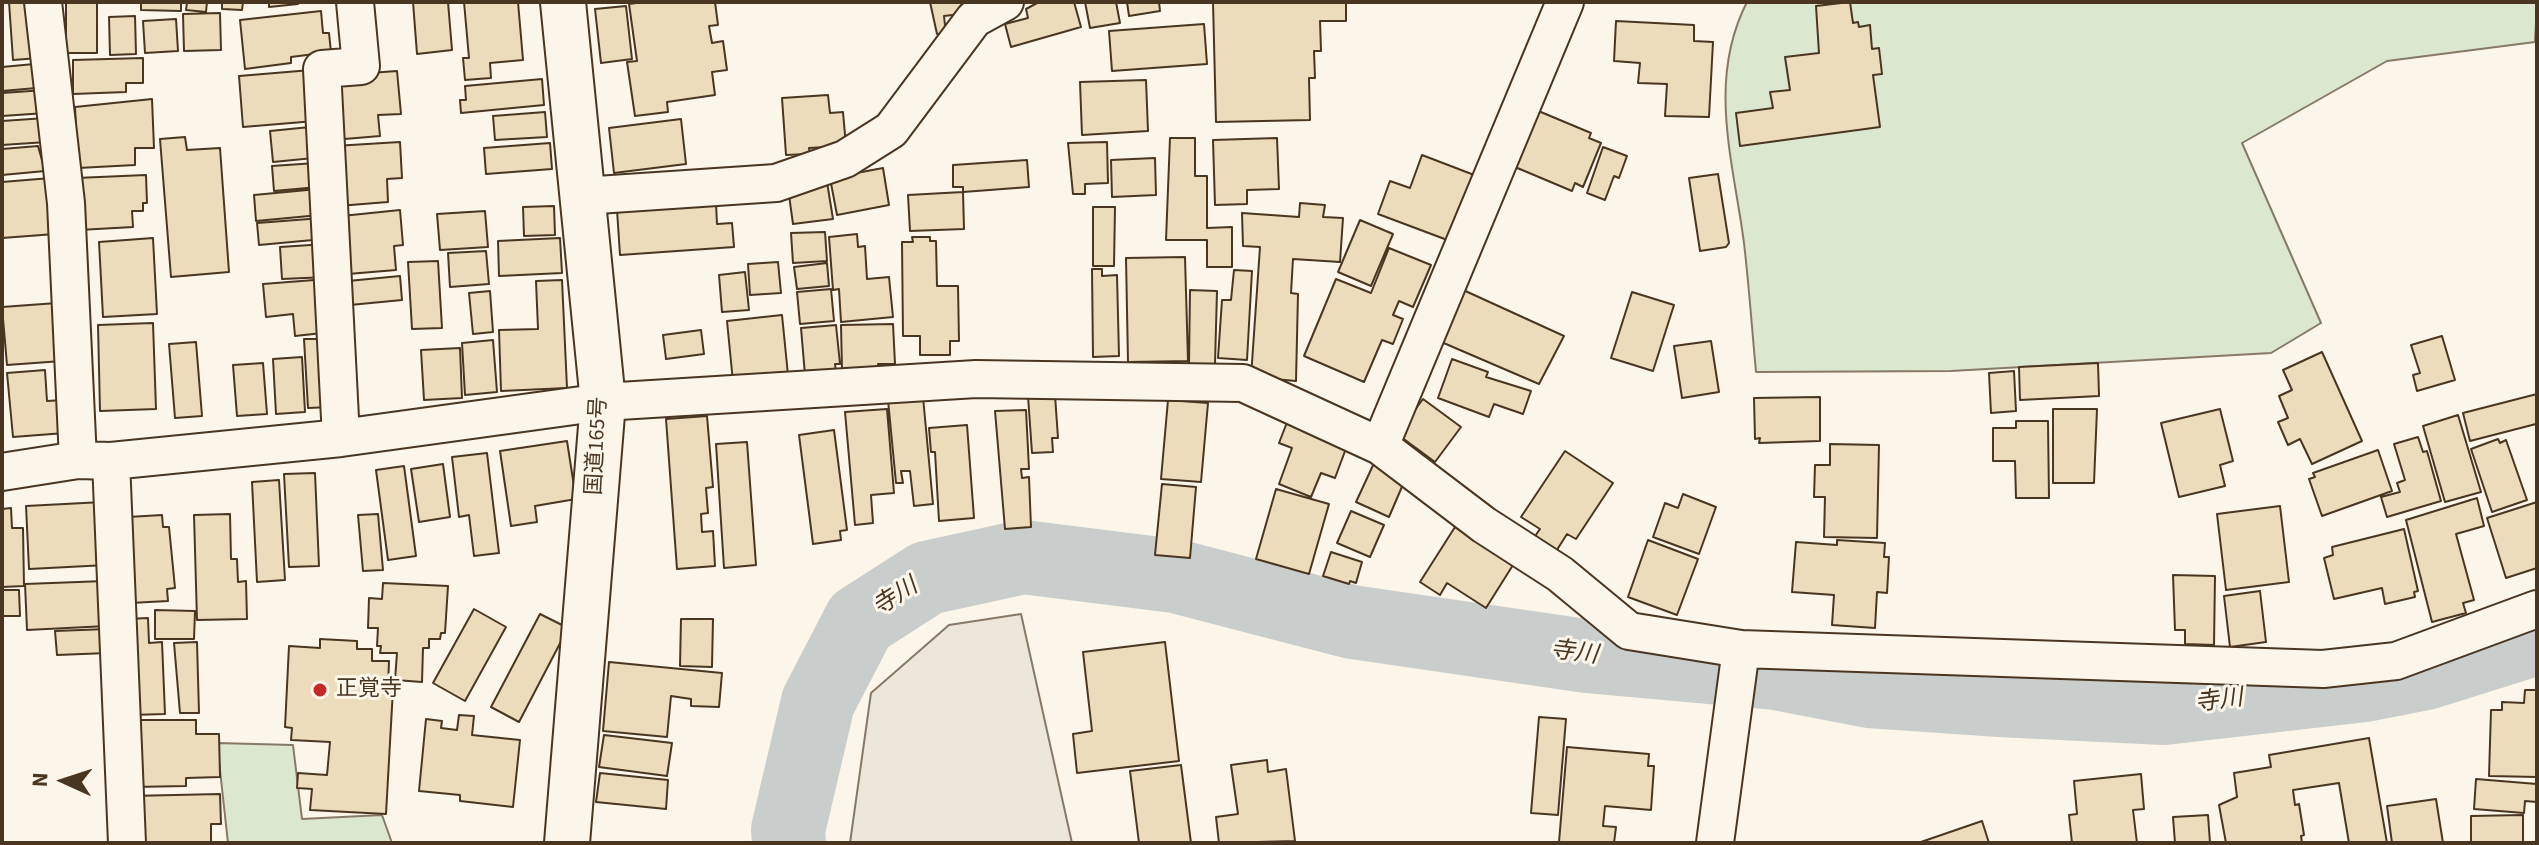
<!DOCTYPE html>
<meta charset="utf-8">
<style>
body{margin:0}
#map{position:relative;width:2539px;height:845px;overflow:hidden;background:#fbf6e9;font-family:"Source Sans 3",sans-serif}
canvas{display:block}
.frame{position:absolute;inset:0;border:4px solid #4a3520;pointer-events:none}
.north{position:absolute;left:24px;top:741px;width:80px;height:80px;-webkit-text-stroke:6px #fbf6e9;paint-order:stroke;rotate:273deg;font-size:22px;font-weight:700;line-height:32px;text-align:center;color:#4a3520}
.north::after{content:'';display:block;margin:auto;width:28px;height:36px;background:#4a3520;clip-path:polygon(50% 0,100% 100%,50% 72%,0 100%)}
</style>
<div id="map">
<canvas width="2539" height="845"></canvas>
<div class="frame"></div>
<div class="north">N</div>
</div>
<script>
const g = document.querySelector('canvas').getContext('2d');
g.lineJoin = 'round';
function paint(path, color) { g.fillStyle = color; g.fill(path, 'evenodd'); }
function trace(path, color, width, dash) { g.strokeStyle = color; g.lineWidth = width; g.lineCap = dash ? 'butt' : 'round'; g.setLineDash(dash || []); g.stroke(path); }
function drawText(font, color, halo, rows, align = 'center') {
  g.font = font + ' "Source Sans 3","Noto Sans JP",sans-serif'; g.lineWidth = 6; g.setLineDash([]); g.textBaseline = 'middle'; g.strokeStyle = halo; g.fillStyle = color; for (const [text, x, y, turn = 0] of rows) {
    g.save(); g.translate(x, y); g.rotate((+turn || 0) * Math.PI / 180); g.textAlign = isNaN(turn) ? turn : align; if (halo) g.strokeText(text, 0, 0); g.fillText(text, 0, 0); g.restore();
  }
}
const green = new Path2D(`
 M 1747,2 L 2537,2 L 2535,42 L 2387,61 L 2242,143 L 2321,323 L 2271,353 L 1951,371 L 1756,372 C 1752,329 1749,286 1744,243 C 1733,160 1707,80 1747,2 Z
 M 217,743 L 293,745 L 302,819 L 382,815 L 392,843 L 228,843 Z`);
const parking = new Path2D(`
 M 1021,614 L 1072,843 L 850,843 L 871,693 L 949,625 Z`);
const river = new Path2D(`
 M 789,843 L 788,830 L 818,702 L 860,621 L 927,578 L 1023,557 L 1175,576 L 1352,622 L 1586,656 L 1775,673 L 1869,691 L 2000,700 L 2164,708 L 2365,685 L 2426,673 L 2537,638`);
const building = new Path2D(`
 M 9,2 L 35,2 L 39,58 L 13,60 Z
 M 66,2 L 97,2 L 97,53 L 66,53 Z
 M 141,2 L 181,2 L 181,11 L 141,10 Z
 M 187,2 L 207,2 L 206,12 L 186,10 Z
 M 222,2 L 243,2 L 242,10 L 222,9 Z
 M 269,2 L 298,2 L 298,4 L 269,7 Z
 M 413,2 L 448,2 L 452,50 L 417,54 Z
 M 464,2 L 518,2 L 523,60 L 490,63 L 491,78 L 465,80 L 463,58 L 469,58 Z
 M 644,2 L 715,2 L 718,25 L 709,26 L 712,43 L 723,41 L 727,70 L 712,72 L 715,95 L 667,102 L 668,112 L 635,116 L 627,62 L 637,61 L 629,4 Z
 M 930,2 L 986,2 L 987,11 L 944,16 L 946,34 L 937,34 Z
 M 1074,2 L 1081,27 L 1011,47 L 1005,24 L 1028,18 L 1026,9 L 1039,2 Z
 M 1085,2 L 1116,2 L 1120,23 L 1090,28 Z
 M 1127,2 L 1159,2 L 1160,11 L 1129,16 Z
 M 1213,2 L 1346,2 L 1346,21 L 1320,21 L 1321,51 L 1314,51 L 1315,78 L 1309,78 L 1310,120 L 1216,122 Z
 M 1850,2 L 1853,23 L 1858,22 L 1859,27 L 1870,25 L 1872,49 L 1879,48 L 1882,74 L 1873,75 L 1880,127 L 1740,146 L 1736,113 L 1773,108 L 1770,92 L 1790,90 L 1785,57 L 1819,53 L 1816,6 Z
 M 626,6 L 632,59 L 601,63 L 595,9 Z
 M 321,11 L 323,33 L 329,33 L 331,52 L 291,57 L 291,63 L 245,69 L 240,20 Z
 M 220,13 L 221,50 L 184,51 L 183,14 Z
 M 135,16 L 136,54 L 110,55 L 109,17 Z
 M 176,19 L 178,51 L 145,53 L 143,21 Z
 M 1616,21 L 1694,25 L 1694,41 L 1713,42 L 1709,117 L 1665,116 L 1667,84 L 1638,83 L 1640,63 L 1614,61 Z
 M 1204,24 L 1207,64 L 1112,71 L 1109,31 Z
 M 143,58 L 143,83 L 126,83 L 126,92 L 73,94 L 73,60 Z
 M 45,63 L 48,87 L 2,91 L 2,67 Z
 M 311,70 L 315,121 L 243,127 L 239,76 Z
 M 397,71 L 401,114 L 378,115 L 380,136 L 333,140 L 328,76 Z
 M 542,79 L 544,105 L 461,113 L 460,100 L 466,100 L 465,86 Z
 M 1146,80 L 1148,131 L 1082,135 L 1080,82 Z
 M 45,90 L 46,113 L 2,116 L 2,93 Z
 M 828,95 L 830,113 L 843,112 L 846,146 L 809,148 L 810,154 L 786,155 L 782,98 Z
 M 152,99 L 154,148 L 135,148 L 135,165 L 78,168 L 75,107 Z
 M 1536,110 L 1591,133 L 1589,138 L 1601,143 L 1583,187 L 1575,183 L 1572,191 L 1515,167 Z
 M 545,112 L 547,137 L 495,140 L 493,116 Z
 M 46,118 L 47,142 L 2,145 L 2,121 Z
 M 681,119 L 686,164 L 614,173 L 609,128 Z
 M 320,126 L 324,157 L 273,162 L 270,131 Z
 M 185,137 L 187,150 L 220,148 L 229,272 L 171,277 L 160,139 Z
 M 1170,138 L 1195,138 L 1195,176 L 1207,176 L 1207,228 L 1232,227 L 1232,267 L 1207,267 L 1207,240 L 1166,240 Z
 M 1277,138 L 1279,189 L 1247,190 L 1247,204 L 1215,205 L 1213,140 Z
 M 400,142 L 402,178 L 387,179 L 388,202 L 338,206 L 334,146 Z
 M 1107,142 L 1108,183 L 1085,184 L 1085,194 L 1073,194 L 1068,143 Z
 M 550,143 L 552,169 L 486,174 L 484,148 Z
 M 38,146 L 45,171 L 2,175 L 2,149 Z
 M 1603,147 L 1627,156 L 1619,178 L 1614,176 L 1605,200 L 1587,193 Z
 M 1422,155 L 1482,178 L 1458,244 L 1378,214 L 1390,181 L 1410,188 Z
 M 1155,158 L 1156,195 L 1112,197 L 1111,160 Z
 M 1027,160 L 1029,187 L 963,192 L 963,187 L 953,187 L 953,165 Z
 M 316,163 L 318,187 L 274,191 L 272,166 Z
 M 883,168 L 889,205 L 837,215 L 830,178 Z
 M 1718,174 L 1729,243 L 1726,247 L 1700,251 L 1689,178 Z
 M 146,175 L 147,203 L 143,203 L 143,211 L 132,211 L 133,227 L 79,230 L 76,178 Z
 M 51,178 L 55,234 L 2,238 L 2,182 Z
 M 827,182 L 833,219 L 793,224 L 788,188 Z
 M 318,189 L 320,215 L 256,221 L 254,195 Z
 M 963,192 L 964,229 L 910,231 L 908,195 Z
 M 716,203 L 717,224 L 732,223 L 734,247 L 620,255 L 617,210 Z
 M 1300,203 L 1325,205 L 1323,217 L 1343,218 L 1340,262 L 1293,259 L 1291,293 L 1298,294 L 1296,381 L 1251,377 L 1260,247 L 1243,246 L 1242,213 L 1299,217 Z
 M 554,206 L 555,235 L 524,236 L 523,207 Z
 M 1093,207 L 1115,207 L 1114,266 L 1093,266 Z
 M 400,210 L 403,245 L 394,246 L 396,270 L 348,274 L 342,216 Z
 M 485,211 L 488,247 L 440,250 L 437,214 Z
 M 322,218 L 324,239 L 259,245 L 257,223 Z
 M 1360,220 L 1393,234 L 1371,286 L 1338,272 Z
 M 825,232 L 827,261 L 793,263 L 791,233 Z
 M 857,234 L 858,247 L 865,246 L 867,279 L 889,277 L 893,317 L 841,322 L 839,289 L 833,290 L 829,237 Z
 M 912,237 L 930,237 L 930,241 L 936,241 L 937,286 L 958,286 L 959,341 L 950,341 L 950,355 L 920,355 L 920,336 L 903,336 L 902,242 L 913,242 Z
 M 153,238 L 157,314 L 103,317 L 99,242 Z
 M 560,238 L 562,273 L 499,276 L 498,241 Z
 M 326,244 L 327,277 L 282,279 L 280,247 Z
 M 1389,248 L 1431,265 L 1413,307 L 1399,301 L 1393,315 L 1403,319 L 1393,344 L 1382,340 L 1364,382 L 1304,356 L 1336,279 L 1371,293 Z
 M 486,251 L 489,284 L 450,287 L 448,253 Z
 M 1185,257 L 1188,361 L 1128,362 L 1126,258 Z
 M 438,261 L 442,328 L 412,329 L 408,262 Z
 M 778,262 L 781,293 L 750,295 L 748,264 Z
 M 827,263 L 829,286 L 797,289 L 794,267 Z
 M 1092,269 L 1102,269 L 1102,276 L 1117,275 L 1119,356 L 1093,357 Z
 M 1234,270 L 1252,271 L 1247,360 L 1218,358 L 1222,300 L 1231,300 Z
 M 745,272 L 749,310 L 722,312 L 719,275 Z
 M 400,276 L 402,300 L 350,305 L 348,281 Z
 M 327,279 L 332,332 L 295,336 L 293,314 L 266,317 L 263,284 Z
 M 562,280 L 567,388 L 501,391 L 499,330 L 538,329 L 536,281 Z
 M 831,289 L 834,321 L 800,324 L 797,292 Z
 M 1461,289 L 1564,336 L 1539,384 L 1439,341 Z
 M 1190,290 L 1217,291 L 1215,364 L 1189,364 Z
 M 490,291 L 493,332 L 473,334 L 469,293 Z
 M 1632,292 L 1674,305 L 1653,371 L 1611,358 Z
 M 57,303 L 62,361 L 7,365 L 2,307 Z
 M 782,315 L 788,375 L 733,382 L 727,321 Z
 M 153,323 L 156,409 L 100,411 L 98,325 Z
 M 893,324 L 895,364 L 878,364 L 879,369 L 842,370 L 841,325 Z
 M 836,325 L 840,364 L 835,364 L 836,372 L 805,375 L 801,328 Z
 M 701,330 L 704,354 L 666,359 L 663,335 Z
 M 2442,336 L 2455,380 L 2417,391 L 2413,375 L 2420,373 L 2411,345 Z
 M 304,339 L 319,339 L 332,407 L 308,408 Z
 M 493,340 L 497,392 L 465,395 L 462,343 Z
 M 1711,341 L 1719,392 L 1682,398 L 1674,346 Z
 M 196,342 L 202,416 L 175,418 L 169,344 Z
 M 460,348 L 462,398 L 424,400 L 421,350 Z
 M 2322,352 L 2362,441 L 2312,464 L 2300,439 L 2288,445 L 2278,422 L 2288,418 L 2279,396 L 2292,390 L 2283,370 Z
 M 302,357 L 305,412 L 276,414 L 273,359 Z
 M 1452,359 L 1488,372 L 1486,377 L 1531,391 L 1523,414 L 1494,404 L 1489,417 L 1438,398 Z
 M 263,363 L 267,414 L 237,416 L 233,365 Z
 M 2098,363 L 2099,396 L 2020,400 L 2019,367 Z
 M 45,370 L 47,401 L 63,400 L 65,433 L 13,437 L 7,373 Z
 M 2014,371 L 2016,411 L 1991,413 L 1989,373 Z
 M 2537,394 L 2537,429 L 2536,424 L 2470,441 L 2463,413 Z
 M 1055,395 L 1058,438 L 1052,438 L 1053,452 L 1032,453 L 1028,396 Z
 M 923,397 L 933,504 L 914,506 L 910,471 L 901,471 L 903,483 L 896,483 L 888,400 Z
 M 1820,397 L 1820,441 L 1759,443 L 1760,438 L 1755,439 L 1754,398 Z
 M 1423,399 L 1461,427 L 1435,462 L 1397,434 Z
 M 1168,400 L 1208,403 L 1201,482 L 1161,479 Z
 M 887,409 L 894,493 L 871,495 L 873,523 L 855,525 L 845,412 Z
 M 2053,409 L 2097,409 L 2094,483 L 2053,483 Z
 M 2220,409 L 2233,461 L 2220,465 L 2225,486 L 2179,497 L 2161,423 Z
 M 1026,410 L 1029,469 L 1021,469 L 1022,478 L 1029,477 L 1031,527 L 1005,529 L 995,411 Z
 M 1291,412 L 1351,435 L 1335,478 L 1321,473 L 1311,497 L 1279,484 L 1292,448 L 1279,443 Z
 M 2458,415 L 2481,492 L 2445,502 L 2423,426 Z
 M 707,416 L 713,487 L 706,488 L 708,513 L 701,514 L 702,532 L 713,531 L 715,566 L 677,569 L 666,419 Z
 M 2016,421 L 2048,421 L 2049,498 L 2016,498 L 2015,461 L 1993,461 L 1993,428 L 2016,428 Z
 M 967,425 L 974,518 L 939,521 L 935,452 L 931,452 L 929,428 Z
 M 834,430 L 847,530 L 840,531 L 841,540 L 813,544 L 799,435 Z
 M 2418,437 L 2423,452 L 2427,451 L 2441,501 L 2387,517 L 2381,497 L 2400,492 L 2397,483 L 2405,480 L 2394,444 Z
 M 2498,439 L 2500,443 L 2506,440 L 2527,500 L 2492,512 L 2471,449 Z
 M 567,441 L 576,499 L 535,506 L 537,522 L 511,526 L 500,451 Z
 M 747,442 L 756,565 L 724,568 L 716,444 Z
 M 1830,444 L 1879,445 L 1877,538 L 1824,537 L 1825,497 L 1814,497 L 1815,465 L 1830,465 Z
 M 2378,450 L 2392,491 L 2322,516 L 2309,479 L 2315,477 L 2313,473 Z
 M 1565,451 L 1613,483 L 1576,539 L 1567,534 L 1555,553 L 1533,539 L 1540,529 L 1521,517 Z
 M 487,453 L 499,553 L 474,556 L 469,515 L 459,517 L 452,457 Z
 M 1375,461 L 1407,475 L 1389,517 L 1356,502 Z
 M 443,464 L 450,517 L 419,522 L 411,469 Z
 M 404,466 L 416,556 L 388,560 L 376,470 Z
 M 315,473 L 319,566 L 289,567 L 284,474 Z
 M 279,480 L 285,580 L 257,582 L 252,482 Z
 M 1162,484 L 1196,487 L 1190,558 L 1155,555 Z
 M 1276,489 L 1329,504 L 1309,574 L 1256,559 Z
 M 1683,494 L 1716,507 L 1699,554 L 1653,537 L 1665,503 L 1678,508 Z
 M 2477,498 L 2484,526 L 2456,534 L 2474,600 L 2463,603 L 2466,613 L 2432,622 L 2406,520 Z
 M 103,502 L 107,565 L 29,569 L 26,506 Z
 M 2537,502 L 2537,568 L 2506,578 L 2487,518 Z
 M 2280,506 L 2289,582 L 2226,590 L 2217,514 Z
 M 11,508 L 12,528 L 23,528 L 24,586 L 2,587 L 2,509 Z
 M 1351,511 L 1384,525 L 1370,557 L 1337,543 Z
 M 230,514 L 231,559 L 237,559 L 238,582 L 246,581 L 247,619 L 197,620 L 194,515 Z
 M 378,514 L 383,570 L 363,571 L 358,515 Z
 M 162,515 L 163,527 L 169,527 L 175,588 L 167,589 L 168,601 L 130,603 L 128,517 Z
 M 1455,527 L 1513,565 L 1486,608 L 1447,583 L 1440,595 L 1420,582 Z
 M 2404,529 L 2418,591 L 2414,592 L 2415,597 L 2385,604 L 2382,588 L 2334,599 L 2324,558 L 2333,555 L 2332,547 Z
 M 1648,540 L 1698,559 L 1677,615 L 1628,597 Z
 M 1837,540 L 1885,543 L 1884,557 L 1889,557 L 1887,593 L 1877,592 L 1875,628 L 1832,625 L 1834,595 L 1792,592 L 1796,542 L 1837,545 Z
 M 1331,552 L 1362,562 L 1356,583 L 1350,581 L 1349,584 L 1323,576 Z
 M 2173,575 L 2215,576 L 2214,645 L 2185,644 L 2185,630 L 2175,630 Z
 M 105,581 L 107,626 L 27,630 L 25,584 Z
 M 383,583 L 448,586 L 445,633 L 441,633 L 440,639 L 429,639 L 429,648 L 423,648 L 422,682 L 395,680 L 397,653 L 380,653 L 381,646 L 377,646 L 378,628 L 368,628 L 369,598 L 382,599 Z
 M 2,590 L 19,590 L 20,616 L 2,616 Z
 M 2260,591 L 2266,642 L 2230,647 L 2224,596 Z
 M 474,609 L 506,627 L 465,701 L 433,683 Z
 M 155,610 L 195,611 L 194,639 L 155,639 Z
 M 540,614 L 568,628 L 519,722 L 491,707 Z
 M 148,618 L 149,643 L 162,642 L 165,714 L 131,715 L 128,619 Z
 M 681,619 L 713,619 L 712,667 L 680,666 Z
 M 107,629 L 108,653 L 57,655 L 55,631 Z
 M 320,639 L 357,641 L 357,649 L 372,649 L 372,661 L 389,661 L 388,688 L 393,689 L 386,814 L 310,810 L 312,789 L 297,788 L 298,773 L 327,775 L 330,742 L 291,740 L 292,728 L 285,727 L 289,646 L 320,648 Z
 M 197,642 L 199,713 L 180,713 L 174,643 Z
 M 1165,642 L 1179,761 L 1077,773 L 1073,734 L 1092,731 L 1083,652 Z
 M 609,662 L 722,673 L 719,707 L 691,706 L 691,699 L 671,696 L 667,737 L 603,731 Z
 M 2525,690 L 2537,690 L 2537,777 L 2489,776 L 2491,710 L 2502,710 L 2502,702 L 2524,703 Z
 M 459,715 L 474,716 L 472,735 L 520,740 L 513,807 L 460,801 L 460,795 L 419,791 L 426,719 L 442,721 L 441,728 L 457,730 Z
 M 1539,717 L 1566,719 L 1558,815 L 1531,813 Z
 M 132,720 L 196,720 L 196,734 L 219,734 L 220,777 L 186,778 L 186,786 L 132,787 Z
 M 604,735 L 672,743 L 667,776 L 599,767 Z
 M 2369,738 L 2387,843 L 2349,843 L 2339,783 L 2293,790 L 2295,805 L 2299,804 L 2304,835 L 2301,836 L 2302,843 L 2226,843 L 2219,805 L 2237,797 L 2234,773 L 2271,767 L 2269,755 Z
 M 1567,747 L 1649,754 L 1648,766 L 1654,766 L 1651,810 L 1605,806 L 1603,826 L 1616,827 L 1614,843 L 1559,842 Z
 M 1267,760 L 1268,772 L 1286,769 L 1295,841 L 1219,843 L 1216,817 L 1238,814 L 1231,765 Z
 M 1181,765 L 1191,843 L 1139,843 L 1130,771 Z
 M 600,773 L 668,780 L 666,809 L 596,802 Z
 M 2141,774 L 2144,809 L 2133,810 L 2137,843 L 2072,843 L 2069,815 L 2077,814 L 2074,781 Z
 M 2476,779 L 2537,784 L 2537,802 L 2525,801 L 2524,813 L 2474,809 Z
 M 220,794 L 221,824 L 211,824 L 211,843 L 130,843 L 130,796 Z
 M 2436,799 L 2443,843 L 2392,843 L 2387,806 Z
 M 2208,815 L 2210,843 L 2175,843 L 2173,817 Z
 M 2523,815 L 2523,843 L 2471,843 L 2471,816 Z
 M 1982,821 L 1989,843 L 1918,843 Z`);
const minor = new Path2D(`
 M 43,2 L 66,203 L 78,460
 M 582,196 L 776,183 L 845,159 L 891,130 L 974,19 L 1005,2
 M 341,438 L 322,69 L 361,66 L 355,2
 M 1380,446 L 1565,2
 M 111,461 L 127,843
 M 2,472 L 78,460 L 111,461 L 341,438 L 603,402 L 976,379 L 1243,383 L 1380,446 L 1484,525 L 1560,574 L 1629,631 L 1741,649 L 2323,669 L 2396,661 L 2537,609
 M 1715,843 L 1741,649`);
const trunk = new Path2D(`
 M 563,2 L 603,402 L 567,843`);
const markers = [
 [320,690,8,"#c62828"]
];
const streetNames = [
 ["国道165号",598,446,-87]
];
const poiNames = [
 ["正覚寺",336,690]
];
const waterNames = [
 ["寺川",896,598,-33],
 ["寺川",1574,654,7],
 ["寺川",2219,702,-7]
];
paint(green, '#dce7d0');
trace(green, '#887966', 2);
paint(parking, '#ede7d9');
trace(parking, '#887966', 2);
trace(river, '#c9cecd', 74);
paint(building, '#ecdcbc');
trace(building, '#4a3520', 2);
trace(minor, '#4a3520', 40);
trace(trunk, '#4a3520', 48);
trace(minor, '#fbf6e9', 36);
trace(trunk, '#fbf6e9', 44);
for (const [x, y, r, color] of markers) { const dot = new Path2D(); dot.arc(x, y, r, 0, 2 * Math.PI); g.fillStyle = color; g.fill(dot); trace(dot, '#fbf6e9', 3); }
drawText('22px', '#4a3520', '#fbf6e9', streetNames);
drawText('22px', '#4a3520', '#fbf6e9', poiNames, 'left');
drawText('italic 24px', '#4a3520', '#fbf6e9', waterNames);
</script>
